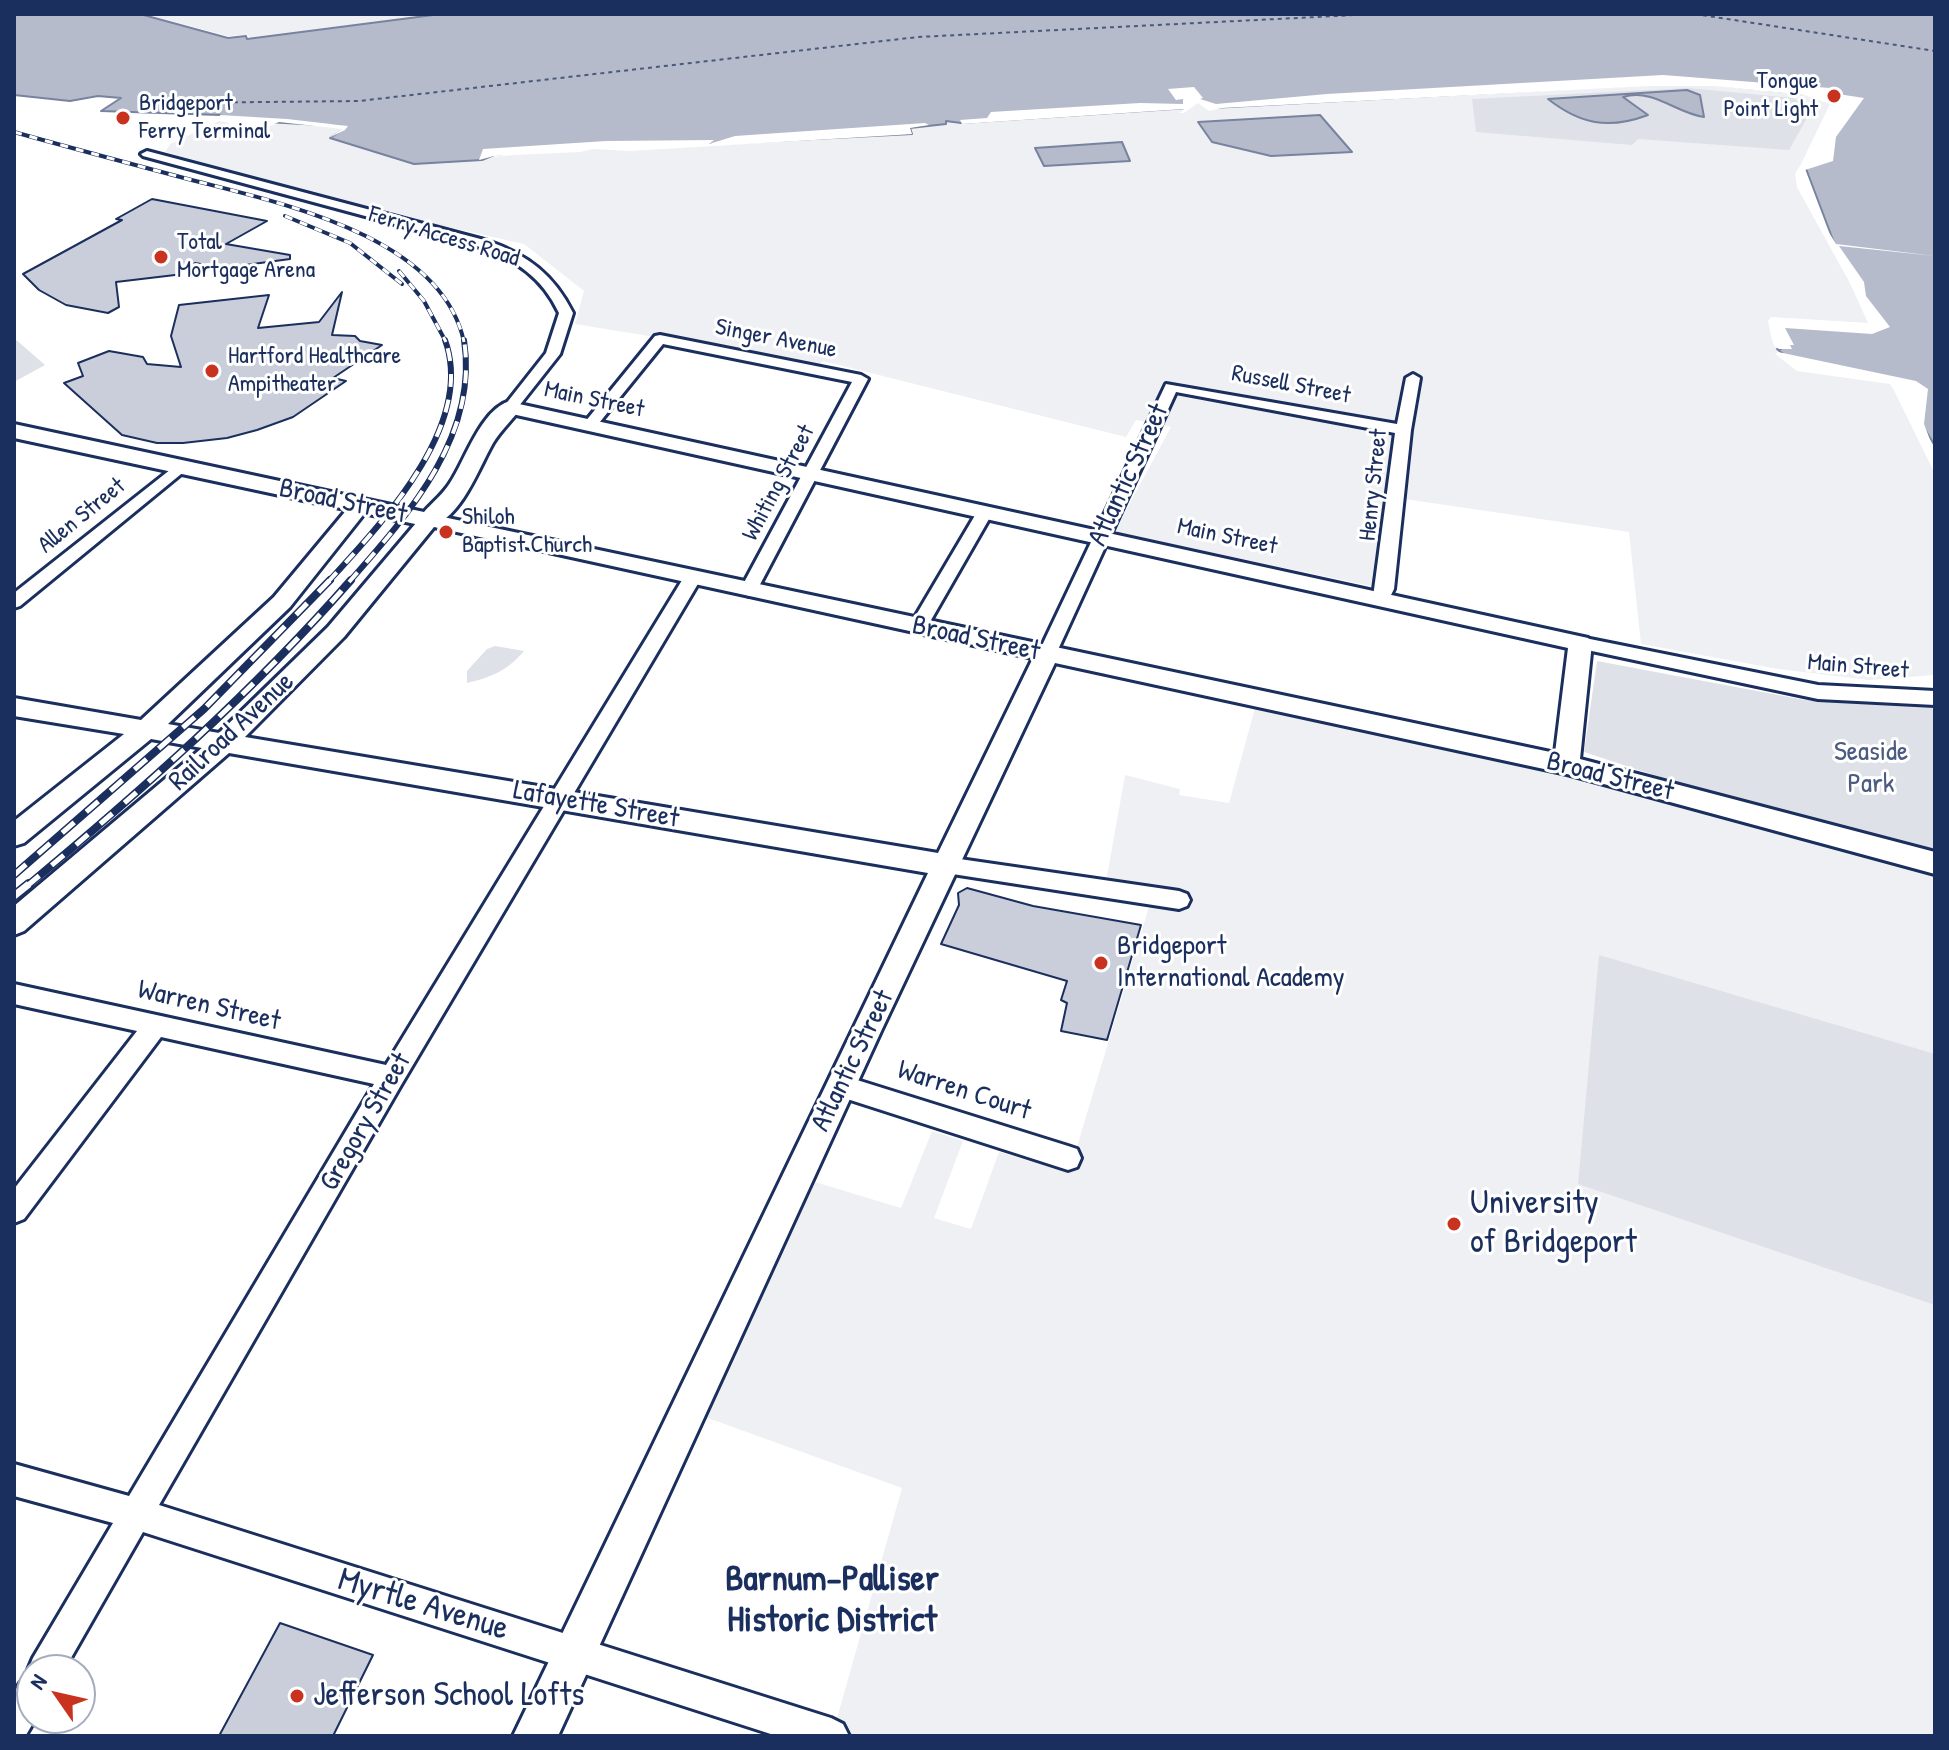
<!DOCTYPE html>
<meta charset="utf-8">
<style>
body{margin:0}
#map{position:relative;width:1949px;height:1750px;overflow:hidden;background:#fff;font-family:"Patrick Hand",sans-serif}
canvas{display:block}
.frame{position:absolute;inset:0;border:16px solid #1b2f5e;pointer-events:none}
.north{position:absolute;left:16px;top:1654px;width:80px;height:80px;box-sizing:border-box;background:#fff;border:2px solid #a4acbf;border-radius:50%;rotate:304deg;font-size:22px;font-weight:700;line-height:32px;text-align:center;color:#1b2f5e}
.north::after{content:'';display:block;margin:auto;width:28px;height:36px;background:#c8321e;clip-path:polygon(50% 0,100% 100%,50% 72%,0 100%)}
</style>
<div id="map">
<canvas width="1949" height="1750"></canvas>
<div class="frame"></div>
<div class="north">N</div>
</div>
<script>
const g = document.querySelector('canvas').getContext('2d');
g.lineJoin = 'round';
function paint(path, color) { g.fillStyle = color; g.fill(path, 'evenodd'); }
function trace(path, color, width, dash) { g.strokeStyle = color; g.lineWidth = width; g.lineCap = dash ? 'butt' : 'round'; g.setLineDash(dash || []); g.stroke(path); }
function drawText(font, color, halo, rows, align = 'center') {
  g.font = font + ' "Patrick Hand",sans-serif'; g.lineWidth = 6; g.setLineDash([]); g.textBaseline = 'middle'; g.strokeStyle = halo; g.fillStyle = color; for (const [text, x, y, turn = 0] of rows) {
    g.save(); g.translate(x, y); g.rotate((+turn || 0) * Math.PI / 180); g.textAlign = isNaN(turn) ? turn : align; if (halo) g.strokeText(text, 0, 0); g.fillText(text, 0, 0); g.restore();
  }
}
const built = new Path2D(`
 M 144,14 L 436,14 L 251,38 L 247,35 L 228,36 Z
 M 1691,82 L 1815,93 L 1833,101 L 1833,113 L 1795,174 L 1797,187 L 1873,325 L 1777,349 L 1785,354 L 1888,378 L 1935,474 L 1935,675 L 1869,680 L 1778,669 L 1641,644 L 1629,532 L 1398,498 L 1385,589 L 1119,533 L 1116,529 L 1171,427 L 1136,420 L 1126,437 L 823,361 L 820,364 L 575,324 L 584,291 L 524,244 L 395,215 L 165,152 L 170,144 L 219,121 L 270,126 L 281,122 L 345,128 L 330,138 L 414,164 L 579,149 L 911,133 L 910,128 L 945,125 L 945,121 L 1199,101 L 1211,108 Z
 M 1255,708 L 1537,768 L 1935,874 L 1935,1736 L 832,1736 L 902,1488 L 705,1417 L 815,1182 L 901,1208 L 932,1131 L 963,1141 L 934,1218 L 971,1229 L 999,1152 L 1069,1173 L 1154,890 L 1106,882 L 1125,775 L 1180,789 L 1179,795 L 1229,803 Z`);
const green = new Path2D(`
 M 1688,88 L 1793,98 L 1812,109 L 1789,150 L 1638,139 L 1632,145 L 1476,132 L 1472,99 Z
 M 14,338 L 45,365 L 14,382 Z
 M 495,646 L 524,651 C 508,670 492,677 467,683 L 467,671 L 487,649 Z
 M 1597,661 L 1805,700 L 1935,706 L 1935,852 L 1693,788 L 1584,752 Z
 M 1599,955 L 1935,1054 L 1935,1305 L 1578,1184 Z`);
const water = new Path2D(`
 M 14,14 L 140,14 L 228,38 L 246,36 L 247,39 L 441,14 L 1935,14 L 1935,446 L 1915,413 L 1888,379 L 1800,368 L 1777,349 L 1781,349 L 1772,321 L 1873,325 L 1836,248 L 1805,166 L 1835,105 L 1824,96 L 1691,82 L 1211,108 L 1199,101 L 1191,102 L 1188,108 L 961,123 L 946,121 L 946,124 L 910,128 L 912,134 L 637,148 L 596,145 L 494,155 L 482,160 L 414,164 L 330,138 L 344,129 L 341,126 L 229,120 L 220,115 L 101,111 L 121,98 L 98,96 L 70,101 L 14,95 Z
 M 1687,90 L 1700,95 L 1704,117 C 1675,113 1654,88 1623,97 L 1648,115 C 1608,130 1580,124 1548,99 Z
 M 1320,115 L 1352,152 L 1271,156 L 1212,142 L 1198,122 Z
 M 1122,142 L 1130,161 L 1044,166 L 1035,148 Z`);
const pier = new Path2D(`
 M 1663,75 L 1830,88 L 1838,94 L 1864,98 L 1836,137 L 1833,161 L 1802,171 L 1801,164 L 1830,104 L 1804,95 L 1714,86 L 1650,86 L 1222,108 L 1209,111 L 1198,103 L 1184,113 L 1180,113 L 1184,109 L 962,124 L 960,120 L 987,118 L 991,112 L 1140,103 L 1183,104 L 1183,99 L 1176,100 L 1168,89 L 1194,87 L 1203,98 L 1200,99 L 1216,104 L 1327,94 Z
 M 220,115 L 287,119 L 348,126 L 345,130 L 329,138 L 342,129 L 279,122 L 267,127 L 232,125 L 219,119 Z
 M 925,123 L 929,125 L 910,128 L 912,134 L 897,135 L 630,151 L 593,149 L 580,152 L 494,156 L 479,160 L 483,149 L 606,141 L 714,140 L 709,144 L 735,136 Z
 M 1822,221 L 1836,244 L 1935,256 L 1839,246 L 1864,282 L 1866,296 L 1890,327 L 1872,334 L 1785,328 L 1794,345 L 1790,345 L 1792,349 L 1779,349 L 1774,346 L 1771,336 L 1768,321 L 1771,317 L 1868,323 Z
 M 1778,352 L 1916,381 L 1928,389 L 1924,424 L 1934,450 L 1890,384 L 1797,371 L 1775,354 Z`);
const ferry = new Path2D(`
 M 1695,14 L 1935,51
 M 138,100 L 172,103 L 359,101 L 918,37 L 1376,14`);
const building = new Path2D(`
 M 152,199 L 267,221 L 226,244 L 290,255 L 290,259 L 223,268 L 195,263 L 175,275 L 116,282 L 119,307 L 108,313 L 66,305 L 39,290 L 23,274 L 122,220 L 116,219 Z
 M 342,292 L 332,335 L 355,336 L 360,341 L 382,345 L 333,378 L 346,381 L 293,417 L 257,430 L 227,438 L 183,443 L 157,443 L 122,435 L 64,383 L 83,376 L 78,363 L 109,351 L 143,357 L 147,364 L 181,367 L 171,336 L 179,305 L 269,295 L 258,328 L 319,322 Z
 M 967,888 L 1033,906 L 1141,925 L 1107,1040 L 1061,1031 L 1067,1003 L 1061,1000 L 1067,981 L 941,944 L 959,905 L 958,893 Z
 M 280,1623 L 373,1655 L 333,1736 L 219,1736 Z`);
const minor = new Path2D(`
 M 147,151 L 488,241 C 528,255 554,275 573,313 L 560,354 L 515,411 L 505,411 L 505,405 L 546,353 L 559,313 C 542,277 516,260 480,247 L 143,156 L 141,154 Z
 M 660,335 L 861,375 L 868,379 L 755,594 L 749,596 L 740,590 L 852,382 L 663,344 L 595,428 L 585,428 L 585,422 L 655,336 Z
 M 1413,374 L 1420,378 L 1411,430 L 1394,589 L 1388,601 L 1382,603 L 1373,597 L 1395,433 L 1176,392 L 1056,654 L 1054,658 L 1040,658 L 1038,654 L 1166,384 L 1397,424 L 1406,378 Z
 M 180,462 L 188,467 L 186,470 L 20,606 L 14,608 L 14,593 Z
 M 985,507 L 993,512 L 927,627 L 918,633 L 912,631 L 909,627 L 977,512 Z
 M 693,572 L 702,577 L 401,1085 L 159,1505 L 831,1718 L 843,1724 L 849,1736 L 777,1736 L 143,1532 L 64,1670 L 32,1670 L 32,1718 L 36,1718 L 26,1735 L 14,1736 C 14,1714 7,1685 30,1676 L 28,1670 L 33,1658 L 113,1523 L 14,1496 L 14,1464 L 129,1496 L 374,1084 L 161,1037 L 24,1219 L 14,1223 L 14,1189 L 137,1031 L 14,1004 L 14,984 L 386,1065 L 684,577 Z
 M 1580,637 L 1818,685 L 1935,691 L 1935,705 L 1818,699 L 1573,647 L 1571,643 L 1573,639 Z
 M 946,857 L 1179,891 L 1187,894 L 1190,900 L 1187,906 L 1179,909 L 946,873 L 938,871 L 935,865 L 938,859 Z
 M 841,1075 L 1068,1146 L 1077,1149 L 1081,1158 L 1077,1167 L 1068,1170 L 841,1097 L 832,1094 L 828,1086 L 832,1078 Z`);
const tertiary = new Path2D(`
 M 510,402 L 1588,638 L 1592,643 L 1580,759 L 1935,852 L 1935,874 L 1567,774 L 1055,663 L 882,1029 L 558,1736 L 513,1736 L 928,873 L 229,753 L 24,931 L 14,935 L 14,906 L 202,748 L 151,739 L 24,843 L 14,846 L 14,821 L 124,734 L 14,716 L 14,698 L 141,720 L 274,597 L 354,501 L 361,499 L 371,505 L 290,607 L 168,724 L 219,733 L 328,627 L 422,516 L 429,514 L 1555,753 L 1568,648 L 503,412 L 501,408 ZM 434,527 L 1033,658 L 938,853 L 245,737 L 344,637 Z`);
const secondary = new Path2D(`
 M 510,401 L 521,408 C 512,420 501,430 493,443 C 478,469 461,519 429,527 L 14,438 L 14,424 L 424,512 C 432,503 443,494 450,483 C 465,461 481,409 510,401 Z`);
const railFar3 = new Path2D(`
 M 14,132 C 71,148 128,163 184,178 C 275,202 441,234 464,342
 M 285,216 L 350,243 L 402,284
 M 399,271 L 424,301 L 446,342`);
const railFar2 = new Path2D(`
 M 328,582 C 381,524 476,425 445,340
 M 349,582 C 408,515 479,436 464,340`);
const railFar1 = new Path2D(`
 M 14,875 L 204,709 L 330,580
 M 27,886 C 141,791 252,693 351,580`);
const rail = new Path2D(`
 M 14,896 L 29,884`);
const markers = [
 [1834,96,8,"#c8321e"],
 [123,118,8,"#c8321e"],
 [161,257,8,"#c8321e"],
 [212,371,8,"#c8321e"],
 [446,532,8,"#c8321e"],
 [1101,963,8,"#c8321e"],
 [1454,1224,8,"#c8321e"],
 [297,1696,8,"#c8321e"]
];
const farPoinames = [
 ["Tongue",1818,82,"right"],
 ["Point Light",1818,110,"right"],
 ["Bridgeport",139,104],
 ["Ferry Terminal",139,132],
 ["Total",177,243],
 ["Mortgage Arena",177,271],
 ["Hartford Healthcare",228,357],
 ["Ampitheater",228,385],
 ["Shiloh",462,518],
 ["Baptist Church",462,546]
];
const farStreetnames = [
 ["Ferry Access Road",444,237,17],
 ["Singer Avenue",776,339,11],
 ["Russell Street",1291,385,11],
 ["Main Street",594,400,12],
 ["Whiting Street",779,483,-62],
 ["Henry Street",1374,485,-84],
 ["Allen Street",82,516,-39],
 ["Main Street",1227,537,12],
 ["Main Street",1858,667,5]
];
const streetNames = [
 ["Atlantic Street",1129,475,-65],
 ["Broad Street",343,502,12],
 ["Broad Street",976,639,12],
 ["Railroad Avenue",232,732,-43],
 ["Broad Street",1610,777,14],
 ["Lafayette Street",596,805,10],
 ["Warren Street",209,1006,13],
 ["Atlantic Street",853,1061,-64],
 ["Warren Court",964,1091,18],
 ["Gregory Street",366,1122,-60]
];
const parkNames = [
 ["Seaside",1871,753],
 ["Park",1871,785]
];
const poiNames = [
 ["Bridgeport",1117,947],
 ["International Academy",1117,979]
];
const nearPoinames = [
 ["University",1470,1204],
 ["of Bridgeport",1470,1243],
 ["Jefferson School Lofts",313,1696]
];
const nearStreetnames = [
 ["Myrtle Avenue",423,1605,17]
];
const nearNeighbourhoodnames = [
 ["Barnum–Palliser",832,1580],
 ["Historic District",832,1621]
];
paint(built, '#eff0f4');
paint(green, '#dee1e7');
paint(water, '#b5bbca');
trace(water, '#77839f', 2);
paint(pier, '#fff');
trace(ferry, '#49597e', 2, [4, 4]);
paint(building, '#caceda');
trace(building, '#1b2f5e', 2);
trace(minor, '#1b2f5e', 6);
trace(tertiary, '#1b2f5e', 6);
trace(secondary, '#1b2f5e', 6);
paint(minor, '#fff');
paint(tertiary, '#fff');
paint(secondary, '#fff');
trace(railFar3, '#1b2f5e', 4);
trace(railFar2, '#1b2f5e', 6);
trace(railFar1, '#1b2f5e', 8);
trace(rail, '#1b2f5e', 10);
trace(railFar3, '#fff', 3, [8]);
trace(railFar2, '#fff', 4, [13]);
trace(railFar1, '#fff', 5, [16]);
trace(rail, '#fff', 7, [20]);
for (const [x, y, r, color] of markers) { const dot = new Path2D(); dot.arc(x, y, r, 0, 2 * Math.PI); g.fillStyle = color; g.fill(dot); trace(dot, '#fff', 3); }
drawText('24px', '#1b2f5e', '#fff', farPoinames, 'left');
drawText('24px', '#1b2f5e', '#fff', farStreetnames);
drawText('28px', '#1b2f5e', '#fff', streetNames);
drawText('28px', '#4c5c80', '#fff', parkNames);
drawText('28px', '#1b2f5e', '#fff', poiNames, 'left');
drawText('34px', '#1b2f5e', '#fff', nearPoinames, 'left');
drawText('34px', '#1b2f5e', '#fff', nearStreetnames);
drawText('bold 36px', '#1b2f5e', '#fff', nearNeighbourhoodnames);
</script>
